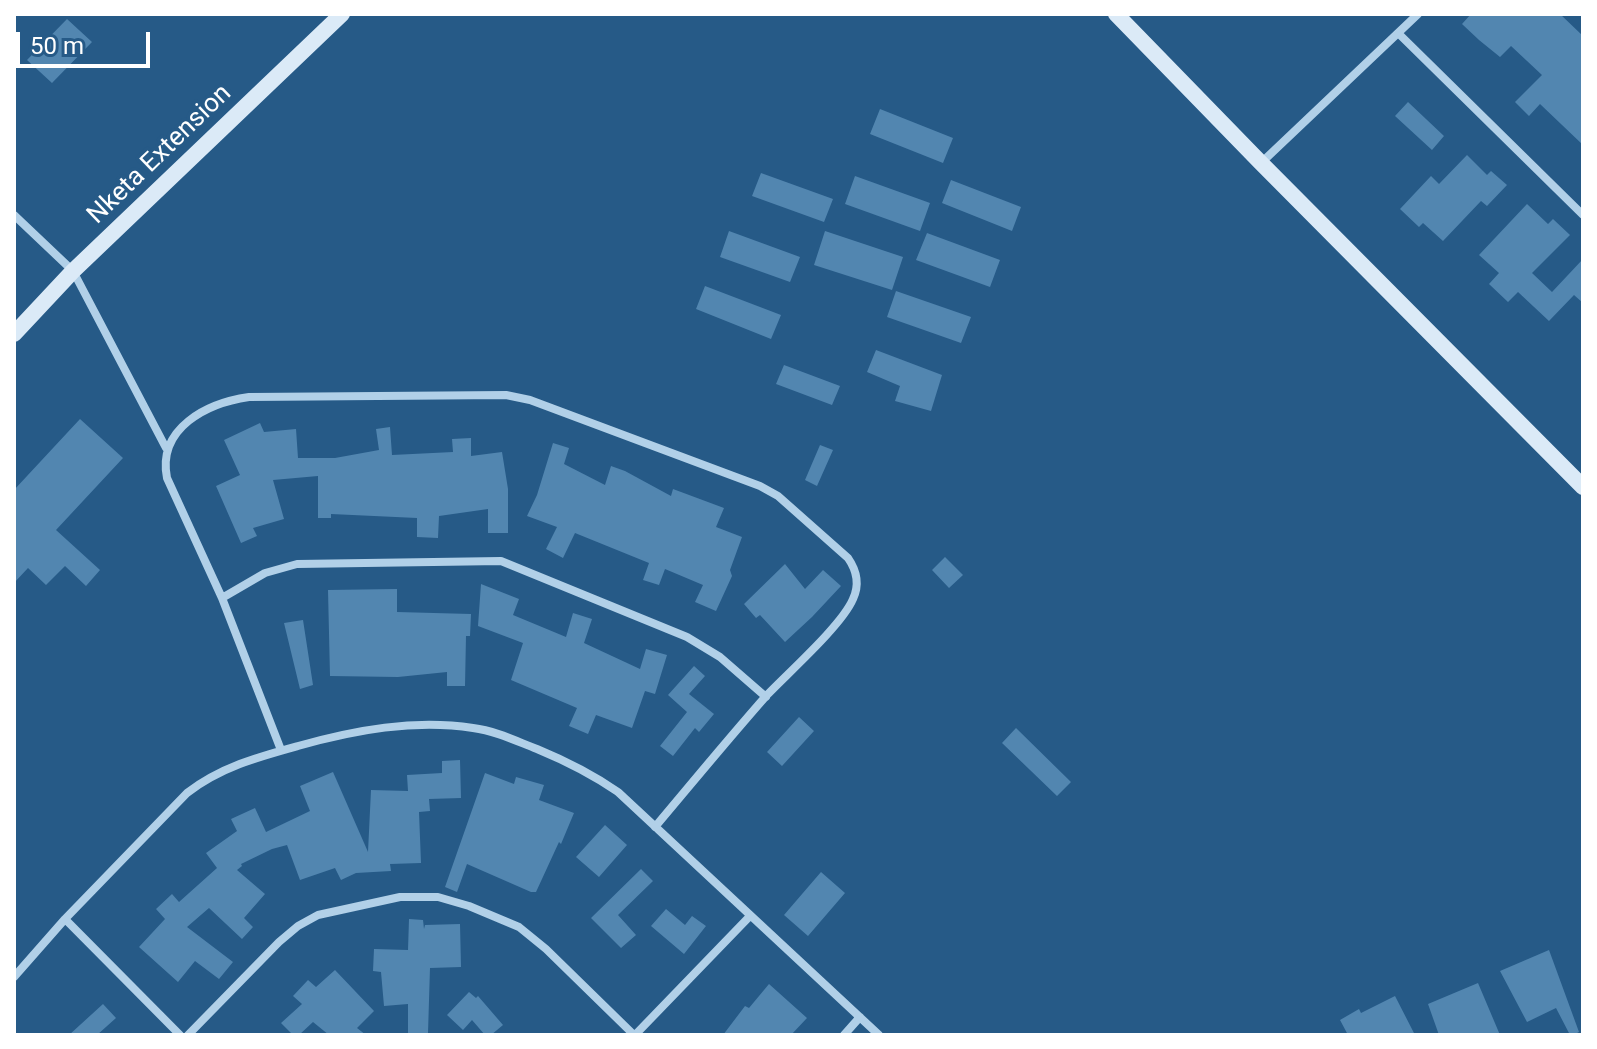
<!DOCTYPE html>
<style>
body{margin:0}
#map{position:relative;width:1597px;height:1049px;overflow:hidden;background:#265a87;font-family:Roboto,sans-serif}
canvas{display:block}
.frame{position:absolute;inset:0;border:16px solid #fff;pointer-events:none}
.scale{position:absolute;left:16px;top:32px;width:134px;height:36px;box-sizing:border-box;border:4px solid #fff;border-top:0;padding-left:10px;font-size:24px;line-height:28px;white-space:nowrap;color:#fff;-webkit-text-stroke:6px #265a87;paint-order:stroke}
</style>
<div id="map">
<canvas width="1597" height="1049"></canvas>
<div class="frame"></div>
<div class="scale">50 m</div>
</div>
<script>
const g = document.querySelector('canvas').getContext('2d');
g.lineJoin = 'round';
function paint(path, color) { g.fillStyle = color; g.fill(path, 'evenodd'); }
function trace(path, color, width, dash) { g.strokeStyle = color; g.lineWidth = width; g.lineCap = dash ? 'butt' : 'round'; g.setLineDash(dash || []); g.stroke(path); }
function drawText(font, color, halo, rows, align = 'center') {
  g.font = font + ' Roboto,sans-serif'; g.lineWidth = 7; g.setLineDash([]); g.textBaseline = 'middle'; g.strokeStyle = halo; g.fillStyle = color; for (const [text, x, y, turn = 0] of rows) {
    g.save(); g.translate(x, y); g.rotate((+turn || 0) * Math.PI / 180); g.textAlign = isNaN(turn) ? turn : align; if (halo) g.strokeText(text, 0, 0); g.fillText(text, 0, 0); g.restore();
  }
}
const building = new Path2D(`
 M 1471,14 L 1560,14 L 1583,36 L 1583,145 L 1540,104 L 1529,116 L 1515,102 L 1542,75 L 1511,46 L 1500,57 L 1479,40 L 1462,24 Z
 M 67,19 L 92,42 L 52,83 L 27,60 Z
 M 1408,102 L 1444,136 L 1432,150 L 1395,116 Z
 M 880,109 L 953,138 L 943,163 L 870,134 Z
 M 1467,155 L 1487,175 L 1491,171 L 1507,185 L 1487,206 L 1481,201 L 1443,241 L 1423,223 L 1419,227 L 1400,209 L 1431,176 L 1439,184 Z
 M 761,173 L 833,199 L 824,222 L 752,196 Z
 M 855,176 L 930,203 L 920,231 L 845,204 Z
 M 951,180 L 1021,207 L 1012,231 L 942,203 Z
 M 1527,204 L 1548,224 L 1553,219 L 1570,235 L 1532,273 L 1552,292 L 1583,259 L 1583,303 L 1574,295 L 1549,321 L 1518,292 L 1508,302 L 1489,284 L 1499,273 L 1479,255 Z
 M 729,231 L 800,257 L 790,282 L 720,257 Z
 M 825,231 L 903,257 L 892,290 L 814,265 Z
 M 927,233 L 1000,260 L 990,287 L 916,260 Z
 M 705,286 L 781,315 L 771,339 L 696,309 Z
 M 896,291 L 971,317 L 961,343 L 887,317 Z
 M 876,350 L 942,375 L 931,411 L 895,401 L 900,386 L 867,372 Z
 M 784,365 L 840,386 L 832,405 L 776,384 Z
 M 80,419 L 123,458 L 56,530 L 100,570 L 86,586 L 65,566 L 46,585 L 28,568 L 14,583 L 14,490 Z
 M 260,423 L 264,432 L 296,429 L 298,458 L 335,458 L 379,450 L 376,429 L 390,427 L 392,455 L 453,452 L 452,439 L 471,438 L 471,456 L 502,452 L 508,489 L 508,533 L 488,533 L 488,509 L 439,516 L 438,538 L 417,537 L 417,518 L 331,514 L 331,518 L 318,518 L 318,476 L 273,480 L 284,519 L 253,528 L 257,536 L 241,543 L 216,486 L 240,475 L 224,440 Z
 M 553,443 L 569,448 L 564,464 L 605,485 L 611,466 L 625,471 L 671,496 L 673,489 L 724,508 L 716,527 L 742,537 L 730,570 L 732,576 L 716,611 L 695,602 L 703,585 L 665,569 L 659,585 L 643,580 L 649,563 L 575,533 L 563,558 L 546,549 L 557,527 L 527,516 L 537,495 Z
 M 820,445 L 833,450 L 817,486 L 805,480 Z
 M 945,557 L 963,575 L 949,588 L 932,570 Z
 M 785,564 L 805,589 L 823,570 L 841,586 L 812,617 L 785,642 L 760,615 L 756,618 L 744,604 Z
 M 481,584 L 519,599 L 513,615 L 566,637 L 573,613 L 592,619 L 584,643 L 640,669 L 646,649 L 667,655 L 655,694 L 645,691 L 632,728 L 596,715 L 588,734 L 569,726 L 577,708 L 511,680 L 523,643 L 478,626 Z
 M 397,589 L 397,612 L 471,614 L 470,636 L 466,636 L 465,686 L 447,686 L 447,672 L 398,677 L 330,676 L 328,590 Z
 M 303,620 L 313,685 L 300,689 L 284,623 Z
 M 694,666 L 705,676 L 689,694 L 714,714 L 699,732 L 695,728 L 673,756 L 660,746 L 687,712 L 668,695 Z
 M 799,717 L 814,731 L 782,766 L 767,752 Z
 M 1016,728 L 1071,782 L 1057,796 L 1002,743 Z
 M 460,760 L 461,798 L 429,799 L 430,811 L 419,812 L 421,863 L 390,864 L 391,871 L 356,873 L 341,880 L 335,868 L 300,880 L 287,845 L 272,849 L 241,864 L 242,866 L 237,870 L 265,894 L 244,918 L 253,927 L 242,939 L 209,908 L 187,927 L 233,962 L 219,979 L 195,961 L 178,982 L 139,947 L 165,919 L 156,909 L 172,894 L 179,902 L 217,868 L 206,853 L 237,831 L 231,819 L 255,808 L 266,832 L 310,811 L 300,786 L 333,772 L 368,852 L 371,790 L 408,791 L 407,775 L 442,773 L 442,761 Z
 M 485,773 L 514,784 L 516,777 L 544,785 L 539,800 L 574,813 L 561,844 L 559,842 L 536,892 L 531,892 L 467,864 L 457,892 L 445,887 Z
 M 605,825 L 627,845 L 599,877 L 576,857 Z
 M 641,869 L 653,881 L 618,915 L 636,935 L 621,948 L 591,918 Z
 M 821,872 L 845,893 L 808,936 L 784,915 Z
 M 666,909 L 685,925 L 692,916 L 706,926 L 684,954 L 651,926 Z
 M 409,919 L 423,920 L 424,929 L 425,925 L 460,924 L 461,967 L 430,968 L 428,1033 L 408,1033 L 408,1004 L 384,1006 L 381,972 L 373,971 L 374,949 L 408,950 Z
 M 1549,950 L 1579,1032 L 1573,1035 L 1570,1035 L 1556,1008 L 1527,1022 L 1500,971 Z
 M 335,970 L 374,1011 L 357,1028 L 366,1035 L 329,1035 L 313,1022 L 299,1035 L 293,1035 L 281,1023 L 302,1004 L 293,996 L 308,980 L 316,987 Z
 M 1478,983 L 1500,1035 L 1439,1035 L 1428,1004 Z
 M 769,984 L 807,1018 L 791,1035 L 723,1035 L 745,1006 L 749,1008 Z
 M 469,992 L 476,998 L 478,996 L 503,1025 L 491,1035 L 485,1035 L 472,1020 L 463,1030 L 447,1015 Z
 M 1395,996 L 1415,1035 L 1348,1035 L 1340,1020 L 1359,1009 L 1361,1013 Z
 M 103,1004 L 116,1018 L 97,1035 L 69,1035 Z`);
const street = new Path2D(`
 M 1398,33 L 1583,215
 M 1261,163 L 1418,14
 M 14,215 L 73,271 L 166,448
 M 222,598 L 265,573 L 297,564 L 501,561 L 687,637 L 720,657 L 766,697
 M 281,750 L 222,598 L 167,478 C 157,428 207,403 249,397 L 506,395 L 530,400 L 760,486 L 778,496 L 848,558 C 857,571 860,584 853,599 C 842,625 789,672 767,695 C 729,738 692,783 655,827
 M 65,919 L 180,1035
 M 14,977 L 65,919 L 187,793 C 221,767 258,757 298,746 C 355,730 414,719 473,728 C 496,731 516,741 537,749 C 566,761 592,774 618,792 L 879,1035
 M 188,1035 L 279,942 L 298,926 L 318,915 L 400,897 L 438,897 L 469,906 L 519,927 L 546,949 L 634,1035
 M 635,1035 L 750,916
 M 844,1035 L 860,1017`);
const secondary = new Path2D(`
 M 1116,14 L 1261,163 L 1583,487
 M 14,334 L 73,271 L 342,14`);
const streetNames = [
 ["Nketa Extension",160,155,-44]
];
paint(building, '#5286b0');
trace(street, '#b1d0e8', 8);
trace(secondary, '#dbeaf7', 16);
drawText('26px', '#fff', '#265a87', streetNames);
</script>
